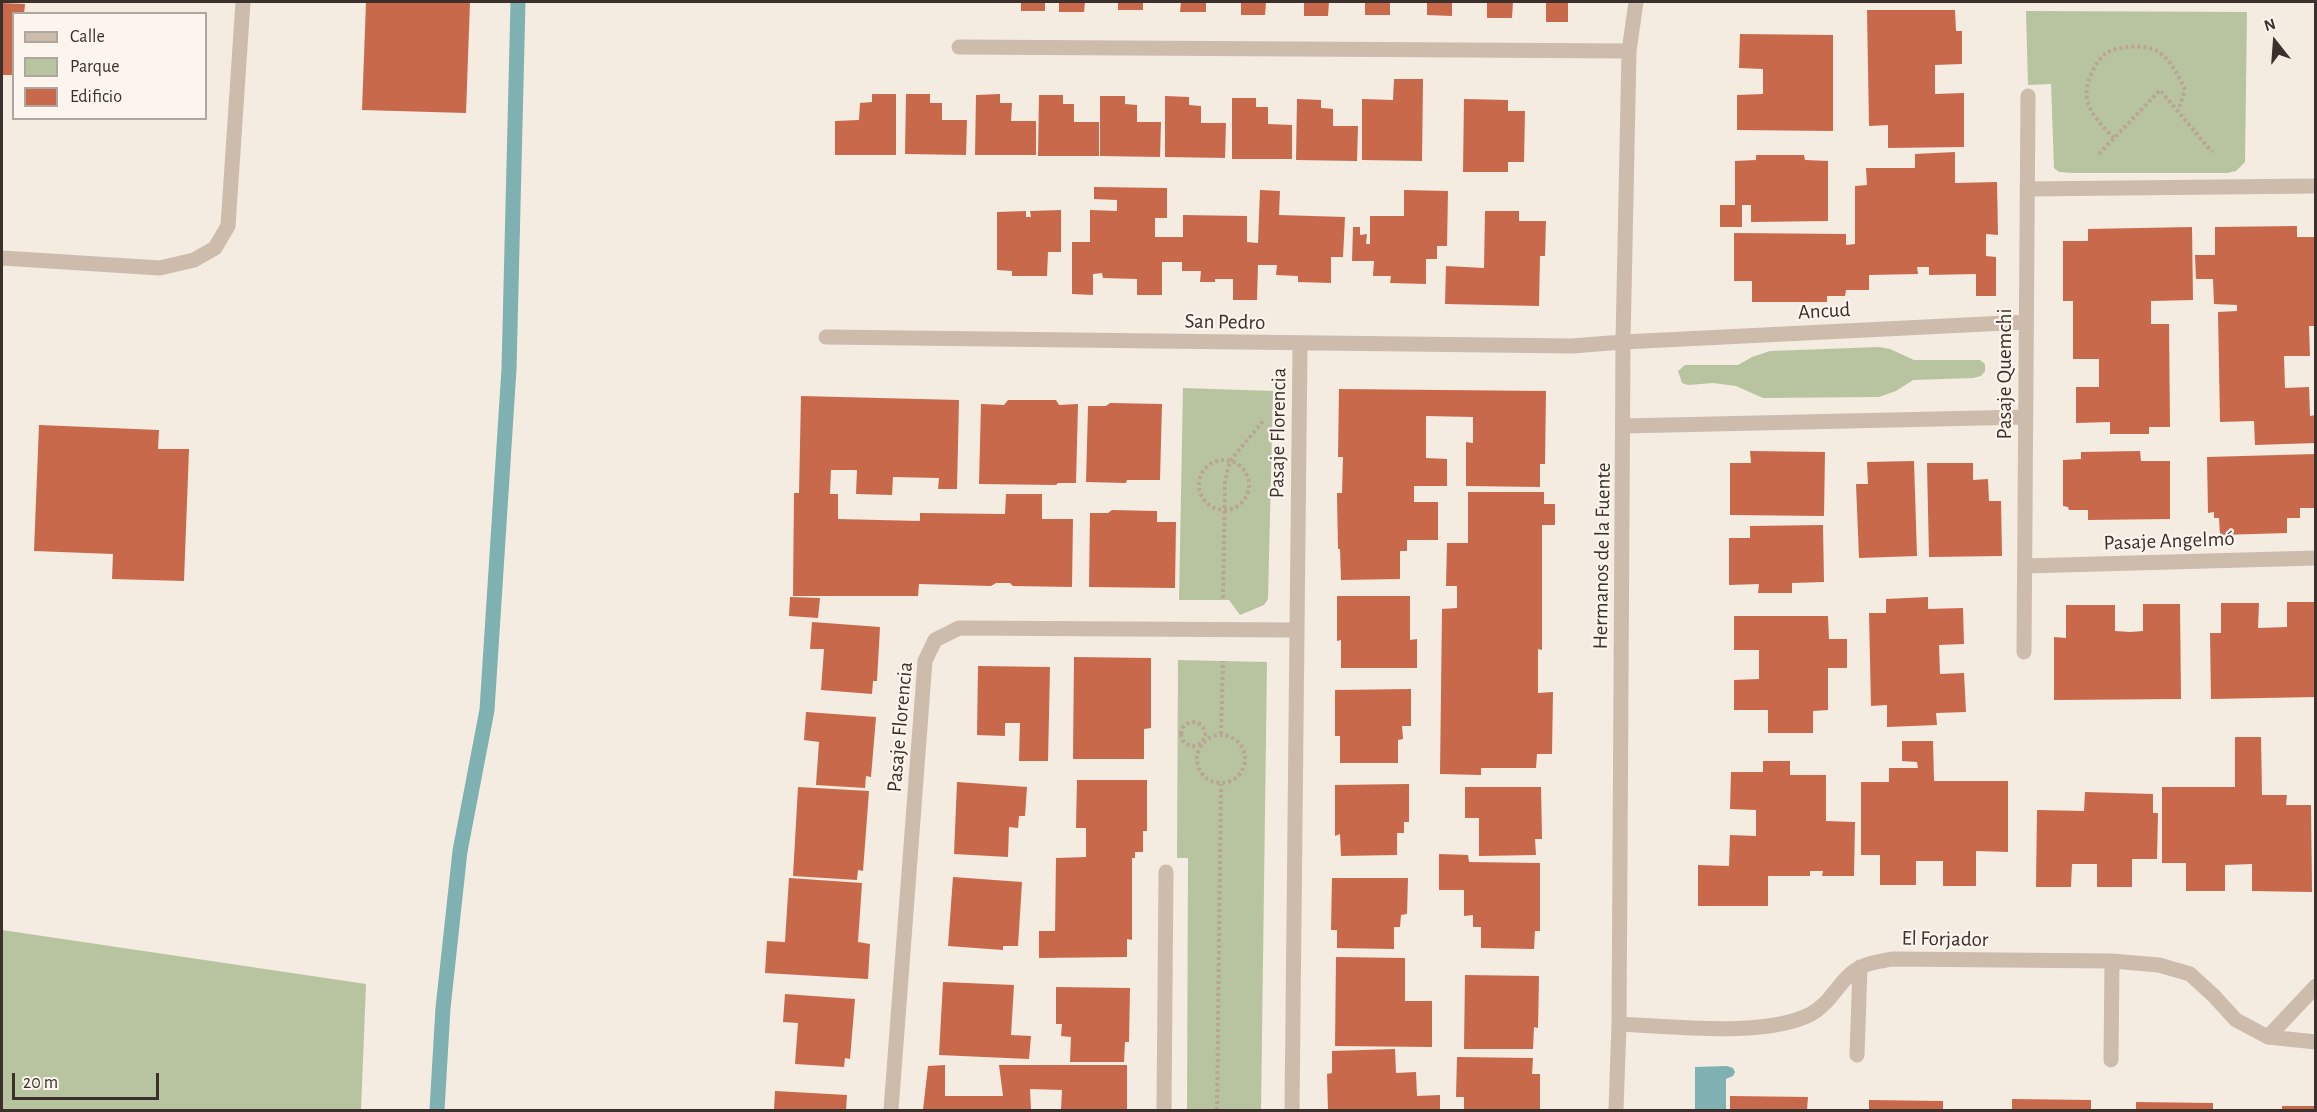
<!DOCTYPE html>
<meta charset="utf-8">
<style>
body{margin:0}
#map{position:relative;width:2317px;height:1112px;overflow:hidden;background:#f4ebe1;font-family:"Alegreya Sans",sans-serif}
canvas{display:block}
.frame{position:absolute;inset:0;border:3px solid #3b302b;pointer-events:none}
.legend{position:absolute;left:12px;top:12px;width:195px;height:108px;box-sizing:border-box;background:#fbf5ee;border:2px solid #aea6a0;margin:0;padding:8px 10px;list-style:none;font-size:18px;color:#3b302b}
.legend li{display:flex;align-items:center;gap:12px;height:30px}
.legend b{width:30px;border:2px solid #aea6a0}
.north{position:absolute;left:2245px;top:12px;width:60px;height:60px;-webkit-text-stroke:4px #fbf5ee;paint-order:stroke;rotate:343deg;font-size:16px;font-weight:700;line-height:24px;text-align:center;color:#3b302b}
.north::after{content:'';display:block;margin:auto;width:21px;height:27px;background:#3b302b;clip-path:polygon(50% 0,100% 100%,50% 72%,0 100%)}
.scale{position:absolute;left:12px;top:1073px;width:147px;height:27px;box-sizing:border-box;border:3px solid #3b302b;border-top:0;padding-left:8px;font-size:18px;line-height:21px;white-space:nowrap;color:#3b302b;-webkit-text-stroke:4px #fbf5ee;paint-order:stroke}
</style>
<div id="map">
<canvas width="2317" height="1112"></canvas>
<div class="frame"></div>
<ul class="legend">
<li><b style="height:8px;background:#cdbbac"></b>Calle</li>
<li><b style="height:16px;background:#b8c4a0"></b>Parque</li>
<li><b style="height:16px;background:#c8694b"></b>Edificio</li>
</ul>
<div class="north">N</div>
<div class="scale">20 m</div>
</div>
<script>
const g = document.querySelector('canvas').getContext('2d');
g.lineJoin = 'round';
function paint(path, color) { g.fillStyle = color; g.fill(path, 'evenodd'); }
function trace(path, color, width, dash) { g.strokeStyle = color; g.lineWidth = width; g.lineCap = dash ? 'butt' : 'round'; g.setLineDash(dash || []); g.stroke(path); }
function drawText(font, color, halo, rows, align = 'center') {
  g.font = font + ' "Alegreya Sans",sans-serif'; g.lineWidth = 4.5; g.setLineDash([]); g.textBaseline = 'middle'; g.strokeStyle = halo; g.fillStyle = color; for (const [text, x, y, turn = 0] of rows) {
    g.save(); g.translate(x, y); g.rotate((+turn || 0) * Math.PI / 180); g.textAlign = isNaN(turn) ? turn : align; if (halo) g.strokeText(text, 0, 0); g.fillText(text, 0, 0); g.restore();
  }
}
const green = new Path2D(`
 M 2026,11 L 2247,12 L 2245,162 L 2236,171 L 2227,173 L 2073,173 L 2059,172 L 2054,168 L 2051,84 L 2028,85 Z
 M 1879,347 L 1890,349 L 1914,360 L 1980,360 L 1985,364 L 1985,371 L 1981,376 L 1973,378 L 1913,380 L 1896,391 L 1879,397 L 1763,398 L 1736,386 L 1713,383 L 1688,385 L 1682,383 L 1678,371 L 1685,365 L 1738,365 L 1752,357 L 1770,351 Z
 M 1183,388 L 1273,391 L 1268,599 L 1264,605 L 1240,615 L 1229,600 L 1179,600 Z
 M 1178,660 L 1267,662 L 1261,1110 L 1187,1110 L 1188,858 L 1177,858 Z
 M 2,930 L 366,984 L 361,1110 L 2,1110 Z`);
const water = new Path2D(`
 M 1727,1066 L 1733,1068 L 1735,1072 L 1733,1076 L 1726,1079 L 1726,1110 L 1695,1110 L 1695,1067 Z`);
const stream = new Path2D(`
 M 437,1110 L 443,1008 L 460,851 L 487,710 L 509,369 L 518,2`);
const building = new Path2D(`
 M 366,2 L 470,2 L 466,113 L 362,110 Z
 M 1021,2 L 1045,2 L 1045,11 L 1021,11 Z
 M 1059,2 L 1085,2 L 1084,12 L 1059,12 Z
 M 1118,2 L 1143,2 L 1143,10 L 1118,10 Z
 M 1181,2 L 1206,2 L 1206,12 L 1180,12 Z
 M 1241,2 L 1266,2 L 1265,15 L 1241,15 Z
 M 1304,2 L 1329,2 L 1328,16 L 1304,16 Z
 M 1365,2 L 1390,2 L 1390,15 L 1365,15 Z
 M 1427,2 L 1452,2 L 1452,16 L 1427,15 Z
 M 1487,2 L 1513,2 L 1512,18 L 1487,18 Z
 M 1546,2 L 1568,2 L 1568,22 L 1546,22 Z
 M 2,3 L 25,4 L 24,14 L 14,14 L 14,75 L 2,75 Z
 M 1867,10 L 1955,10 L 1956,31 L 1962,31 L 1962,64 L 1935,65 L 1935,94 L 1964,93 L 1964,147 L 1888,148 L 1888,125 L 1869,126 Z
 M 1740,34 L 1833,35 L 1833,131 L 1737,130 L 1737,95 L 1763,94 L 1763,69 L 1739,68 Z
 M 1394,79 L 1423,79 L 1422,161 L 1362,160 L 1362,99 L 1393,100 Z
 M 872,94 L 896,94 L 896,155 L 835,155 L 835,121 L 859,120 L 860,103 L 872,102 Z
 M 906,94 L 930,94 L 930,103 L 942,103 L 942,120 L 967,120 L 966,155 L 905,154 Z
 M 1000,94 L 1000,103 L 1012,103 L 1011,121 L 1036,121 L 1036,155 L 975,155 L 976,95 Z
 M 1039,95 L 1063,95 L 1063,104 L 1074,104 L 1074,122 L 1099,122 L 1099,156 L 1038,156 Z
 M 1100,96 L 1125,96 L 1125,104 L 1137,105 L 1137,122 L 1161,122 L 1160,157 L 1100,156 Z
 M 1165,96 L 1189,97 L 1189,105 L 1201,106 L 1201,123 L 1226,123 L 1225,158 L 1165,157 Z
 M 1232,98 L 1256,98 L 1256,107 L 1268,107 L 1268,124 L 1292,125 L 1292,159 L 1232,159 Z
 M 1297,99 L 1321,100 L 1321,108 L 1333,109 L 1333,126 L 1358,126 L 1357,161 L 1296,160 Z
 M 1464,99 L 1508,100 L 1508,111 L 1525,111 L 1524,162 L 1508,162 L 1508,172 L 1463,172 Z
 M 1955,152 L 1955,183 L 1997,182 L 1998,235 L 1986,234 L 1986,256 L 1996,257 L 1996,296 L 1976,296 L 1976,274 L 1929,275 L 1929,267 L 1917,267 L 1918,274 L 1869,275 L 1869,290 L 1846,290 L 1845,296 L 1827,296 L 1827,302 L 1752,302 L 1752,281 L 1734,281 L 1734,233 L 1846,234 L 1846,245 L 1855,244 L 1855,186 L 1867,185 L 1866,168 L 1915,168 L 1915,154 Z
 M 1756,155 L 1804,155 L 1805,160 L 1828,161 L 1828,221 L 1751,222 L 1751,205 L 1742,205 L 1742,227 L 1720,227 L 1720,205 L 1735,205 L 1735,161 L 1756,160 Z
 M 1094,187 L 1167,188 L 1167,218 L 1155,218 L 1155,237 L 1183,237 L 1183,215 L 1247,216 L 1247,242 L 1258,243 L 1260,190 L 1280,191 L 1279,215 L 1345,217 L 1343,257 L 1331,257 L 1331,283 L 1298,282 L 1298,276 L 1276,275 L 1277,265 L 1258,265 L 1257,300 L 1233,300 L 1233,279 L 1215,279 L 1215,282 L 1200,282 L 1201,271 L 1182,271 L 1182,262 L 1162,262 L 1162,295 L 1137,295 L 1137,279 L 1103,278 L 1102,273 L 1093,274 L 1093,295 L 1072,294 L 1072,242 L 1090,242 L 1090,210 L 1117,211 L 1117,200 L 1094,199 Z
 M 1404,190 L 1448,191 L 1447,246 L 1437,246 L 1437,259 L 1426,259 L 1426,284 L 1390,283 L 1391,276 L 1373,276 L 1374,261 L 1352,261 L 1353,227 L 1360,227 L 1360,235 L 1367,234 L 1366,244 L 1370,244 L 1370,216 L 1404,216 Z
 M 1061,210 L 1061,252 L 1048,252 L 1047,276 L 1012,276 L 1012,271 L 997,270 L 997,212 L 1026,211 L 1026,217 L 1031,217 L 1030,211 Z
 M 1485,211 L 1519,211 L 1519,221 L 1546,221 L 1545,256 L 1540,256 L 1539,306 L 1445,304 L 1446,266 L 1484,268 Z
 M 2297,226 L 2297,237 L 2316,237 L 2316,326 L 2309,326 L 2310,356 L 2284,356 L 2285,388 L 2309,387 L 2310,416 L 2316,415 L 2316,443 L 2255,445 L 2254,421 L 2220,422 L 2218,312 L 2237,311 L 2237,305 L 2214,304 L 2213,279 L 2196,279 L 2195,255 L 2215,255 L 2215,227 Z
 M 2192,227 L 2193,300 L 2151,301 L 2151,324 L 2169,324 L 2170,427 L 2149,427 L 2149,434 L 2110,434 L 2110,422 L 2076,423 L 2076,387 L 2099,387 L 2099,359 L 2073,359 L 2073,301 L 2063,301 L 2063,241 L 2088,241 L 2088,229 Z
 M 1339,389 L 1546,391 L 1545,464 L 1540,464 L 1540,487 L 1466,486 L 1466,442 L 1473,443 L 1473,417 L 1426,416 L 1426,458 L 1447,459 L 1447,486 L 1414,486 L 1414,502 L 1438,502 L 1438,540 L 1407,540 L 1407,551 L 1400,551 L 1400,579 L 1341,580 L 1340,549 L 1338,549 L 1337,493 L 1342,493 L 1343,457 L 1338,457 Z
 M 801,396 L 959,400 L 957,489 L 938,489 L 939,478 L 893,477 L 892,495 L 856,494 L 857,470 L 831,470 L 830,494 L 838,494 L 838,519 L 920,521 L 920,513 L 1005,514 L 1006,494 L 1042,494 L 1042,519 L 1073,519 L 1072,587 L 1013,586 L 1010,583 L 996,583 L 991,586 L 919,584 L 918,596 L 793,596 L 794,493 L 799,493 Z
 M 1008,400 L 1056,400 L 1059,405 L 1078,404 L 1076,483 L 1058,483 L 1056,485 L 979,484 L 981,404 L 1004,405 Z
 M 1110,403 L 1162,404 L 1160,480 L 1127,480 L 1126,483 L 1086,482 L 1088,406 L 1106,406 Z
 M 39,425 L 159,430 L 158,449 L 189,449 L 184,581 L 112,579 L 113,554 L 34,551 Z
 M 1750,451 L 1825,452 L 1824,516 L 1730,515 L 1730,463 L 1751,463 Z
 M 2140,451 L 2141,461 L 2170,461 L 2170,519 L 2088,520 L 2088,510 L 2069,510 L 2068,507 L 2063,506 L 2063,460 L 2081,459 L 2081,452 Z
 M 2316,454 L 2316,508 L 2300,508 L 2300,518 L 2287,518 L 2287,533 L 2220,535 L 2219,518 L 2214,518 L 2214,512 L 2208,513 L 2207,457 Z
 M 1914,461 L 1917,556 L 1859,558 L 1856,484 L 1868,484 L 1867,462 Z
 M 1927,463 L 1973,463 L 1973,480 L 1988,479 L 1989,501 L 2001,501 L 2002,556 L 1929,557 Z
 M 1468,492 L 1544,492 L 1544,504 L 1555,504 L 1555,525 L 1542,525 L 1542,650 L 1538,649 L 1538,693 L 1553,692 L 1552,754 L 1537,754 L 1536,768 L 1481,768 L 1481,775 L 1440,774 L 1442,609 L 1457,608 L 1457,586 L 1446,586 L 1447,543 L 1468,543 Z
 M 1112,510 L 1157,511 L 1157,522 L 1176,522 L 1175,588 L 1089,587 L 1090,513 L 1108,513 Z
 M 1823,525 L 1824,582 L 1792,583 L 1792,593 L 1758,593 L 1759,584 L 1729,585 L 1729,538 L 1750,538 L 1750,526 Z
 M 1337,596 L 1410,596 L 1410,640 L 1417,639 L 1417,668 L 1341,668 L 1341,640 L 1337,641 Z
 M 790,597 L 820,598 L 818,618 L 789,616 Z
 M 1928,597 L 1928,609 L 1963,608 L 1964,644 L 1939,645 L 1940,674 L 1964,673 L 1966,712 L 1936,713 L 1937,725 L 1887,727 L 1887,705 L 1871,706 L 1869,613 L 1886,613 L 1886,599 Z
 M 2287,602 L 2316,602 L 2316,697 L 2211,699 L 2210,633 L 2221,633 L 2221,603 L 2259,603 L 2258,628 L 2287,627 Z
 M 2143,604 L 2180,604 L 2181,699 L 2054,700 L 2054,637 L 2066,638 L 2066,605 L 2115,605 L 2115,631 L 2130,632 L 2143,631 Z
 M 1734,616 L 1828,616 L 1829,639 L 1847,639 L 1847,668 L 1828,668 L 1828,710 L 1813,711 L 1813,733 L 1768,733 L 1768,710 L 1734,710 L 1734,680 L 1759,679 L 1759,650 L 1734,650 Z
 M 812,622 L 880,627 L 877,681 L 873,681 L 872,694 L 821,690 L 824,649 L 810,649 Z
 M 1074,657 L 1151,658 L 1151,728 L 1144,729 L 1144,759 L 1073,759 Z
 M 978,666 L 1050,667 L 1048,761 L 1019,761 L 1020,723 L 1005,723 L 1005,736 L 977,735 Z
 M 1411,689 L 1411,726 L 1402,726 L 1403,739 L 1398,740 L 1398,763 L 1340,763 L 1340,736 L 1335,736 L 1335,690 Z
 M 806,712 L 876,717 L 871,777 L 866,776 L 865,788 L 816,785 L 819,742 L 804,740 Z
 M 2235,737 L 2261,737 L 2262,795 L 2287,795 L 2286,805 L 2311,805 L 2312,892 L 2252,891 L 2252,864 L 2225,865 L 2225,891 L 2186,891 L 2186,863 L 2162,863 L 2162,787 L 2235,787 Z
 M 1902,741 L 1933,741 L 1934,781 L 2008,781 L 2008,852 L 1976,851 L 1976,886 L 1943,886 L 1943,861 L 1916,861 L 1916,885 L 1880,885 L 1880,855 L 1861,855 L 1861,782 L 1889,782 L 1889,768 L 1918,768 L 1917,762 L 1902,761 Z
 M 1763,761 L 1790,761 L 1790,775 L 1826,775 L 1826,821 L 1855,822 L 1854,876 L 1822,876 L 1823,871 L 1810,871 L 1810,876 L 1768,876 L 1768,906 L 1698,906 L 1698,865 L 1729,866 L 1730,835 L 1756,836 L 1756,810 L 1730,809 L 1731,772 L 1763,772 Z
 M 1077,780 L 1147,780 L 1147,831 L 1143,831 L 1143,852 L 1135,852 L 1135,858 L 1132,858 L 1132,940 L 1127,939 L 1127,957 L 1039,958 L 1039,931 L 1055,931 L 1056,858 L 1086,857 L 1086,828 L 1076,828 Z
 M 957,782 L 1027,787 L 1025,816 L 1019,816 L 1018,828 L 1009,827 L 1008,857 L 954,854 Z
 M 1409,784 L 1409,822 L 1404,822 L 1404,833 L 1397,833 L 1397,855 L 1341,856 L 1340,834 L 1335,836 L 1335,785 Z
 M 798,787 L 869,791 L 863,871 L 858,870 L 857,880 L 793,876 Z
 M 1465,787 L 1541,787 L 1542,839 L 1535,839 L 1536,855 L 1479,856 L 1479,818 L 1465,818 Z
 M 2085,792 L 2153,794 L 2153,813 L 2158,813 L 2157,859 L 2132,859 L 2132,887 L 2097,887 L 2097,864 L 2072,864 L 2071,887 L 2036,887 L 2037,810 L 2084,811 Z
 M 1439,854 L 1468,855 L 1469,862 L 1540,863 L 1540,931 L 1535,931 L 1534,949 L 1481,948 L 1481,927 L 1473,927 L 1473,915 L 1464,916 L 1464,890 L 1439,890 Z
 M 953,877 L 1022,882 L 1018,946 L 1003,946 L 1003,950 L 948,946 Z
 M 789,878 L 862,883 L 858,942 L 870,944 L 868,979 L 765,973 L 767,941 L 785,942 Z
 M 1332,878 L 1408,878 L 1407,914 L 1401,915 L 1400,927 L 1394,927 L 1394,949 L 1337,948 L 1337,930 L 1331,930 Z
 M 1336,957 L 1405,958 L 1405,1001 L 1432,1001 L 1432,1047 L 1335,1046 Z
 M 1465,975 L 1539,976 L 1538,1028 L 1534,1027 L 1533,1049 L 1464,1049 Z
 M 943,982 L 1014,985 L 1011,1035 L 1031,1036 L 1029,1059 L 939,1055 Z
 M 1056,987 L 1130,988 L 1129,1042 L 1125,1042 L 1124,1062 L 1070,1062 L 1071,1037 L 1061,1036 L 1062,1024 L 1056,1024 Z
 M 785,994 L 855,999 L 850,1059 L 845,1058 L 844,1067 L 795,1064 L 798,1023 L 783,1022 Z
 M 1395,1049 L 1396,1073 L 1416,1072 L 1417,1096 L 1440,1095 L 1440,1110 L 1328,1110 L 1327,1074 L 1332,1073 L 1332,1051 Z
 M 1457,1057 L 1533,1058 L 1532,1074 L 1540,1074 L 1540,1110 L 1464,1110 L 1464,1097 L 1456,1097 Z
 M 945,1065 L 945,1096 L 1003,1096 L 999,1065 L 1127,1065 L 1127,1110 L 1061,1110 L 1062,1090 L 1030,1089 L 1031,1110 L 923,1110 L 928,1066 Z
 M 775,1091 L 847,1095 L 846,1110 L 774,1110 Z
 M 1730,1096 L 1808,1097 L 1807,1110 L 1730,1110 Z
 M 2012,1099 L 2091,1100 L 2091,1110 L 2012,1110 Z
 M 1869,1100 L 1943,1101 L 1943,1110 L 1869,1110 Z
 M 2136,1102 L 2213,1103 L 2213,1110 L 2136,1110 Z
 M 2282,1106 L 2316,1106 L 2316,1110 L 2282,1110 Z`);
const path = new Path2D(`
 M 2114,138 C 2103,127 2091,115 2087,100 C 2084,86 2094,63 2105,54 C 2116,45 2148,44 2159,52 C 2172,62 2178,75 2185,90 L 2178,111
 M 2099,154 L 2160,90 L 2212,152
 M1199 485a25 25 0 1 1 50 0a25 25 0 1 1-50 0Z
 M 1223,598 L 1225,481 L 1230,461 L 1264,420
 M1181 734a12 12 0 1 1 24 0a12 12 0 1 1-24 0Z
 M 1221,734 L 1223,661
 M1197 759a24 24 0 1 1 48 0a24 24 0 1 1-48 0Z
 M 1217,1110 L 1221,784`);
const street = new Path2D(`
 M 959,47 L 1629,51
 M 2027,189 L 2316,186
 M 2,258 L 160,268 L 194,260 L 215,248 L 228,226 L 243,2
 M 826,337 L 1572,346 L 1623,342 L 2026,322
 M 1624,426 L 2025,417
 M 2025,566 L 2316,558
 M 2024,652 L 2028,96
 M 1619,1024 C 1671,1026 1765,1038 1811,1014 C 1832,1003 1840,977 1861,967 C 1870,962 1882,961 1892,959 L 2112,961 L 2159,965 L 2190,974 L 2214,996 L 2236,1020 L 2268,1037 L 2316,1042
 M 2268,1037 L 2316,986
 M 1857,1055 L 1860,967
 M 2111,1060 L 2112,961
 M 891,1110 L 925,661 L 935,640 L 959,628 L 1297,630
 M 1164,1110 L 1166,872
 M 1292,1110 L 1300,344
 M 1616,1110 L 1619,1024 L 1623,342 L 1629,51 L 1636,2`);
const streetNames = [
 ["Ancud",1824,311,-3],
 ["San Pedro",1225,322,1],
 ["Pasaje Quemchi",2005,374,-90],
 ["Pasaje Florencia",1278,433,-89],
 ["Pasaje Angelmó",2169,541,-2],
 ["Hermanos de la Fuente",1602,556,-89],
 ["Pasaje Florencia",900,727,-85],
 ["El Forjador",1945,939,1]
];
paint(green, '#b8c4a0');
paint(water, '#7fb0b2');
trace(stream, '#7fb0b2', 15);
paint(building, '#c8694b');
trace(path, '#b9a596', 4, [3, 3]);
trace(street, '#cdbbac', 15);
drawText('21px', '#3b302b', '#fbf5ee', streetNames);
</script>
